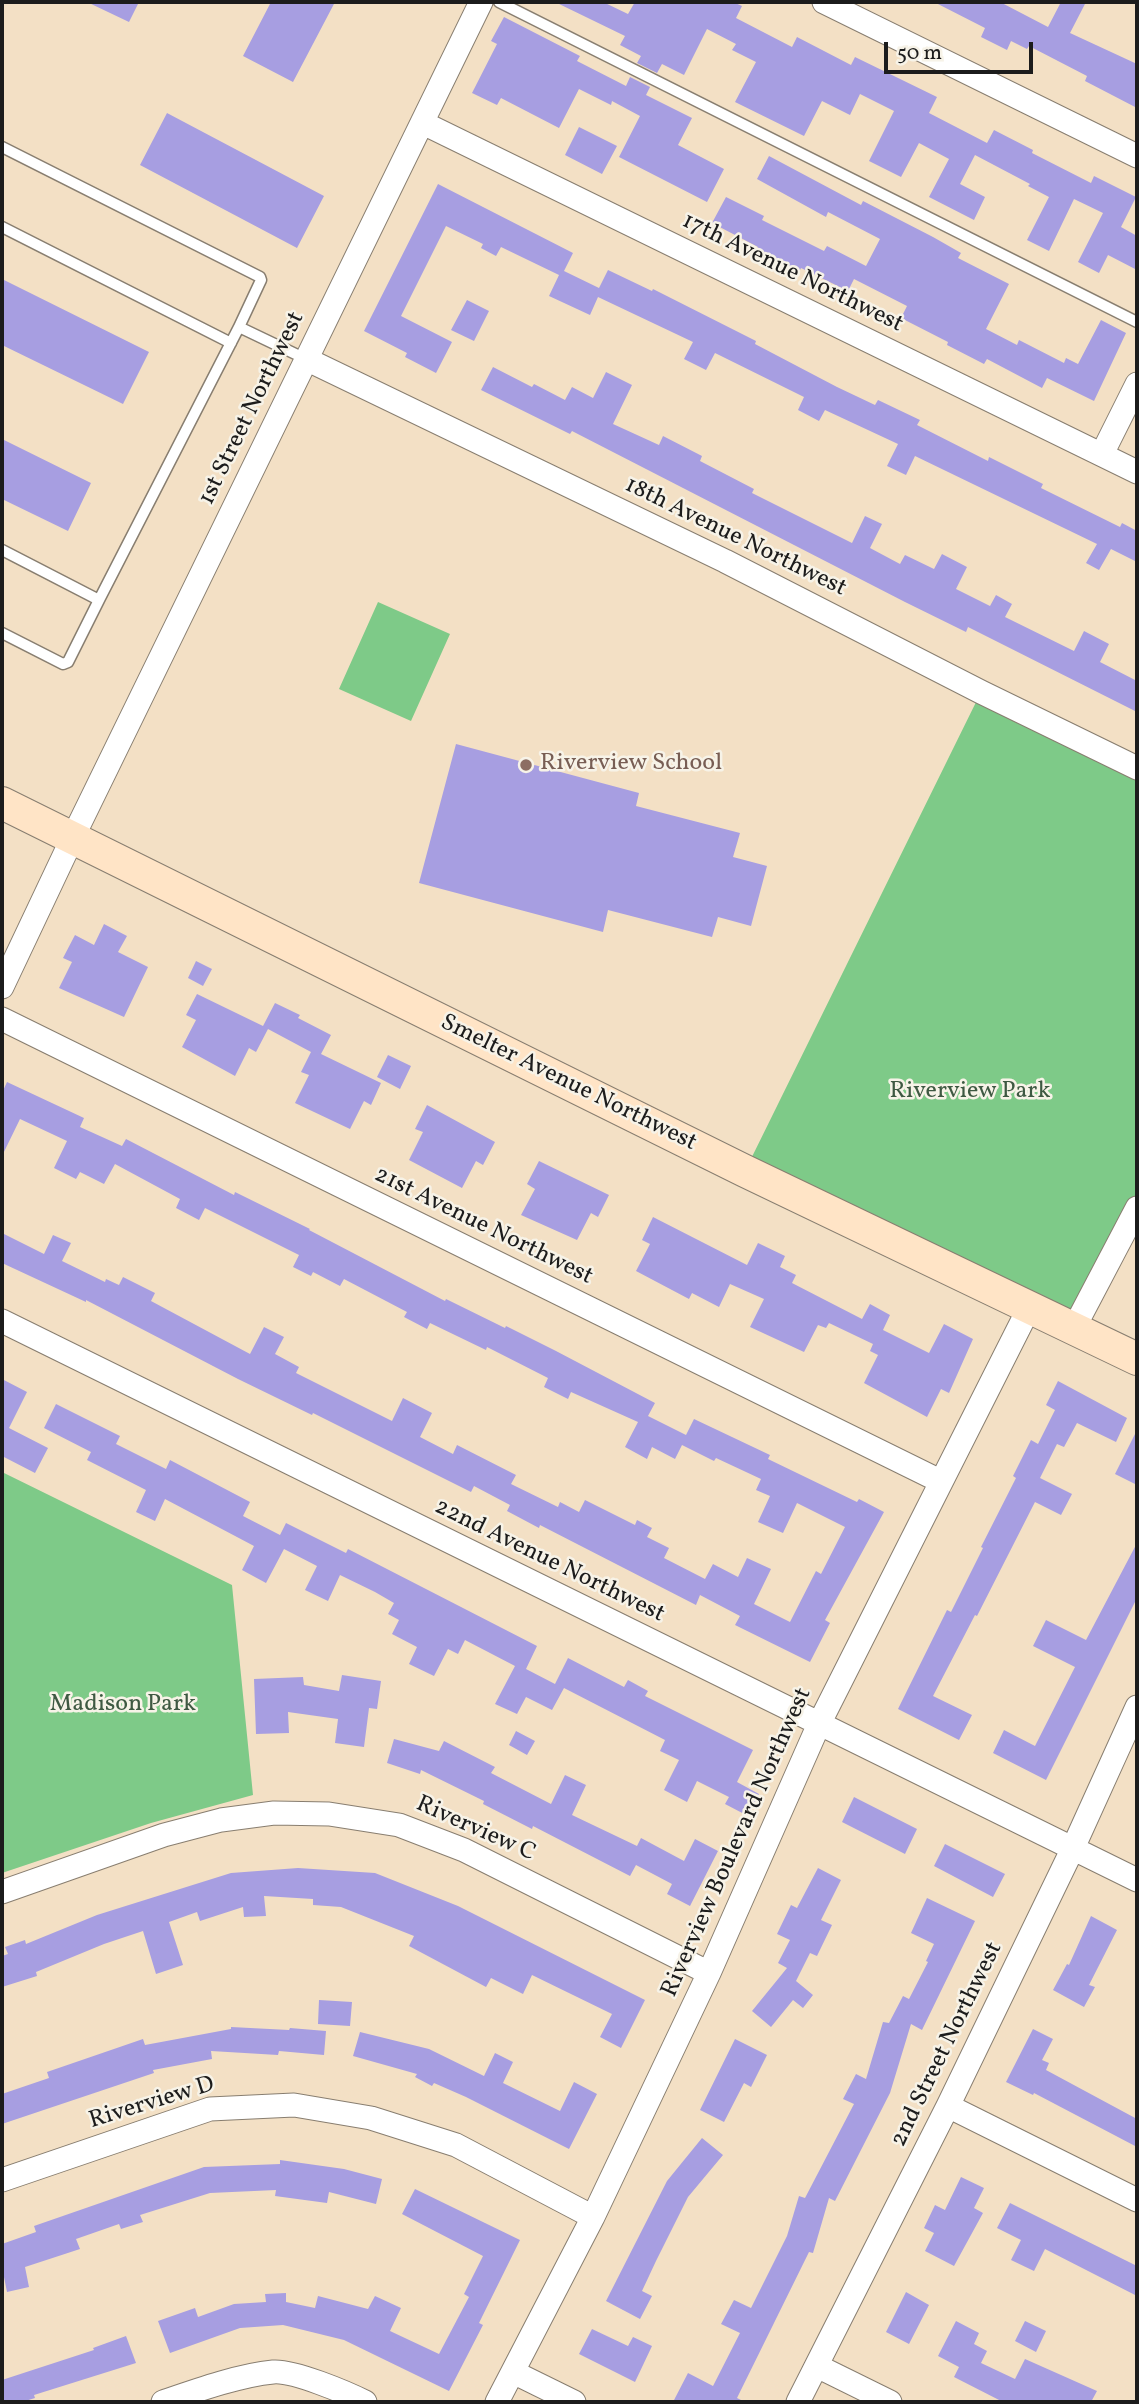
<!DOCTYPE html>
<style>
body{margin:0}
#map{position:relative;width:1139px;height:2404px;overflow:hidden;background:#f3e0c5;font-family:Vollkorn,serif}
canvas{display:block}
.frame{position:absolute;inset:0;border:4px solid #1c1c1c;pointer-events:none}
.scale{position:absolute;left:884px;top:42px;width:149px;height:32px;box-sizing:border-box;border:4px solid #1c1c1c;border-top:0;padding-left:9px;font-size:21px;line-height:24px;white-space:nowrap;color:#1c1c1c;-webkit-text-stroke:5px #f7f3e8;paint-order:stroke}
</style>
<div id="map">
<canvas width="1139" height="2404"></canvas>
<div class="frame"></div>
<div class="scale">50 m</div>
</div>
<script>
const g = document.querySelector('canvas').getContext('2d');
g.lineJoin = 'round';
function paint(path, color) { g.fillStyle = color; g.fill(path, 'evenodd'); }
function trace(path, color, width, dash) { g.strokeStyle = color; g.lineWidth = width; g.lineCap = dash ? 'butt' : 'round'; g.setLineDash(dash || []); g.stroke(path); }
function drawText(font, color, halo, rows, align = 'center') {
  g.font = font + ' Vollkorn,serif'; g.lineWidth = 5; g.setLineDash([]); g.textBaseline = 'middle'; g.strokeStyle = halo; g.fillStyle = color; for (const [text, x, y, turn = 0] of rows) {
    g.save(); g.translate(x, y); g.rotate((+turn || 0) * Math.PI / 180); g.textAlign = isNaN(turn) ? turn : align; if (halo) g.strokeText(text, 0, 0); g.fillText(text, 0, 0); g.restore();
  }
}
const green = new Path2D(`
 M 378,602 L 450,634 L 411,721 L 339,689 Z
 M 981,692 L 1137,768 L 1137,1205 L 1074,1328 L 745,1171 Z
 M 2,1472 L 232,1585 L 253,1795 L 151,1823 L 2,1873 Z`);
const building = new Path2D(`
 M 87,2 L 139,2 L 129,22 Z
 M 271,2 L 335,2 L 293,82 L 243,56 Z
 M 555,2 L 603,2 L 628,14 L 635,2 L 733,2 L 742,6 L 736,18 L 792,47 L 797,37 L 851,65 L 855,57 L 937,97 L 929,113 L 987,143 L 994,130 L 1033,150 L 1032,153 L 1091,183 L 1094,176 L 1136,197 L 1121,227 L 1137,236 L 1137,270 L 1108,255 L 1099,273 L 1078,262 L 1103,213 L 1074,199 L 1049,251 L 1027,240 L 1049,197 L 1028,186 L 1030,184 L 975,155 L 960,184 L 985,197 L 974,220 L 929,197 L 949,159 L 919,143 L 901,177 L 869,161 L 894,111 L 860,94 L 850,115 L 822,101 L 804,136 L 735,102 L 756,62 L 732,50 L 736,44 L 707,29 L 684,75 L 662,64 L 657,73 L 637,63 L 641,56 L 620,45 L 625,36 Z
 M 934,2 L 1000,2 L 1048,27 L 1061,2 L 1086,2 L 1070,33 L 1137,64 L 1137,108 L 1085,81 L 1087,76 L 1029,46 L 1027,49 L 1011,41 L 1007,50 L 981,37 L 985,28 Z
 M 504,17 L 580,56 L 577,61 L 626,86 L 630,77 L 650,87 L 646,95 L 692,118 L 678,145 L 724,169 L 707,202 L 619,157 L 640,116 L 612,101 L 611,105 L 579,89 L 559,128 L 501,98 L 497,105 L 472,93 L 497,44 L 491,41 Z
 M 167,113 L 324,196 L 297,248 L 140,165 Z
 M 579,127 L 617,146 L 602,174 L 565,155 Z
 M 769,156 L 861,205 L 863,201 L 933,237 L 961,253 L 958,258 L 1009,284 L 986,329 L 1017,345 L 1019,340 L 1064,363 L 1066,358 L 1078,364 L 1101,320 L 1126,333 L 1094,401 L 1047,378 L 1042,388 L 987,359 L 984,364 L 947,345 L 948,342 L 901,318 L 907,306 L 854,279 L 848,291 L 801,268 L 798,274 L 755,253 L 758,247 L 712,223 L 726,197 L 764,216 L 762,220 L 824,251 L 827,246 L 866,266 L 880,239 L 828,212 L 826,217 L 757,179 Z
 M 438,184 L 573,253 L 564,271 L 599,288 L 608,270 L 652,291 L 653,289 L 756,341 L 755,344 L 837,387 L 875,405 L 878,400 L 920,420 L 917,425 L 988,461 L 989,457 L 1043,484 L 1041,488 L 1120,527 L 1122,523 L 1137,531 L 1137,562 L 1111,549 L 1099,570 L 1086,563 L 1097,544 L 915,456 L 906,475 L 887,466 L 898,444 L 825,410 L 819,421 L 798,410 L 804,397 L 715,353 L 706,370 L 684,359 L 693,342 L 598,297 L 590,315 L 549,296 L 559,275 L 501,247 L 496,256 L 481,248 L 483,244 L 446,226 L 401,316 L 452,342 L 436,373 L 405,357 L 407,353 L 364,331 Z
 M 2,279 L 149,352 L 123,404 L 2,345 Z
 M 467,300 L 489,311 L 474,341 L 451,330 Z
 M 493,367 L 532,387 L 534,384 L 565,400 L 572,387 L 593,398 L 606,372 L 632,385 L 613,424 L 659,445 L 663,436 L 702,456 L 700,461 L 754,489 L 752,493 L 852,543 L 865,516 L 882,524 L 870,548 L 900,564 L 905,555 L 934,569 L 942,554 L 967,567 L 956,589 L 990,606 L 996,595 L 1012,604 L 1005,617 L 1074,651 L 1084,631 L 1109,644 L 1100,662 L 1137,681 L 1137,712 L 968,627 L 966,632 L 905,602 L 572,431 L 570,434 L 481,390 Z
 M 2,439 L 91,483 L 68,531 L 2,499 Z
 M 456,744 L 639,793 L 636,806 L 740,833 L 733,857 L 767,866 L 751,926 L 718,917 L 712,937 L 608,910 L 603,932 L 419,883 Z
 M 104,924 L 127,936 L 118,952 L 148,967 L 124,1017 L 59,988 L 72,962 L 63,958 L 75,935 L 94,945 Z
 M 196,961 L 212,969 L 203,986 L 188,978 Z
 M 197,994 L 263,1026 L 275,1003 L 300,1015 L 298,1018 L 331,1035 L 321,1054 L 381,1083 L 371,1105 L 364,1101 L 350,1129 L 295,1103 L 309,1075 L 301,1072 L 311,1052 L 268,1029 L 256,1052 L 249,1048 L 235,1076 L 182,1047 L 196,1020 L 186,1015 Z
 M 388,1055 L 411,1066 L 400,1089 L 377,1077 Z
 M 7,1082 L 84,1118 L 80,1127 L 122,1146 L 126,1139 L 234,1195 L 235,1192 L 310,1229 L 309,1230 L 445,1301 L 446,1299 L 505,1328 L 506,1326 L 556,1351 L 655,1403 L 648,1416 L 686,1435 L 694,1419 L 770,1455 L 768,1459 L 857,1502 L 859,1499 L 884,1512 L 825,1620 L 830,1623 L 810,1662 L 735,1625 L 740,1616 L 700,1595 L 696,1605 L 540,1525 L 539,1528 L 507,1511 L 510,1505 L 474,1486 L 471,1492 L 313,1413 L 312,1415 L 238,1379 L 86,1300 L 86,1302 L 2,1263 L 2,1233 L 44,1254 L 53,1235 L 71,1243 L 62,1261 L 105,1282 L 106,1279 L 119,1285 L 123,1277 L 155,1293 L 151,1301 L 250,1354 L 264,1327 L 284,1337 L 275,1354 L 299,1367 L 296,1373 L 392,1421 L 403,1398 L 432,1413 L 420,1437 L 453,1454 L 457,1445 L 516,1475 L 511,1484 L 558,1507 L 560,1502 L 579,1512 L 585,1500 L 635,1525 L 637,1520 L 652,1528 L 647,1537 L 669,1548 L 664,1558 L 705,1579 L 713,1564 L 738,1577 L 747,1558 L 771,1569 L 754,1604 L 790,1622 L 816,1571 L 821,1574 L 845,1527 L 797,1503 L 783,1533 L 758,1522 L 770,1496 L 756,1490 L 761,1479 L 716,1458 L 714,1461 L 682,1445 L 675,1459 L 652,1447 L 647,1459 L 625,1447 L 638,1422 L 571,1392 L 568,1399 L 544,1387 L 548,1378 L 487,1347 L 486,1350 L 430,1323 L 427,1329 L 404,1317 L 407,1312 L 344,1279 L 340,1286 L 313,1272 L 311,1276 L 293,1267 L 299,1255 L 205,1208 L 199,1220 L 176,1208 L 180,1199 L 115,1164 L 104,1184 L 80,1172 L 76,1179 L 54,1168 L 67,1141 L 20,1119 L 2,1156 L 2,1093 Z
 M 427,1105 L 495,1142 L 483,1165 L 476,1161 L 462,1188 L 409,1160 L 423,1132 L 415,1129 Z
 M 539,1161 L 609,1195 L 598,1217 L 591,1213 L 577,1240 L 521,1215 L 535,1189 L 527,1184 Z
 M 653,1217 L 747,1265 L 758,1243 L 785,1256 L 780,1267 L 796,1275 L 792,1283 L 862,1319 L 870,1304 L 890,1315 L 883,1330 L 929,1353 L 944,1324 L 973,1339 L 949,1393 L 941,1389 L 927,1417 L 864,1383 L 878,1355 L 870,1351 L 873,1344 L 829,1323 L 826,1328 L 818,1325 L 804,1352 L 750,1327 L 764,1299 L 730,1284 L 719,1307 L 692,1293 L 689,1299 L 636,1271 L 650,1244 L 642,1240 Z
 M 2,1379 L 27,1392 L 9,1428 L 48,1448 L 35,1473 L 2,1456 Z
 M 1058,1381 L 1127,1418 L 1116,1442 L 1077,1423 L 1064,1447 L 1057,1444 L 1040,1478 L 1072,1494 L 1061,1515 L 1035,1502 L 977,1616 L 975,1615 L 933,1696 L 972,1715 L 959,1740 L 898,1709 L 947,1610 L 951,1612 L 983,1548 L 981,1547 L 1016,1478 L 1013,1476 L 1031,1440 L 1038,1444 L 1055,1410 L 1046,1405 Z
 M 56,1404 L 120,1436 L 116,1444 L 166,1469 L 170,1460 L 250,1502 L 243,1516 L 280,1535 L 286,1523 L 346,1553 L 348,1549 L 537,1646 L 526,1669 L 555,1684 L 568,1658 L 624,1687 L 628,1680 L 648,1691 L 645,1696 L 753,1750 L 737,1782 L 759,1794 L 748,1816 L 725,1804 L 729,1797 L 697,1781 L 687,1802 L 664,1790 L 679,1760 L 660,1751 L 665,1740 L 564,1688 L 552,1710 L 526,1697 L 517,1714 L 495,1704 L 515,1666 L 465,1640 L 458,1654 L 448,1649 L 434,1676 L 409,1664 L 417,1647 L 392,1634 L 399,1620 L 388,1614 L 394,1603 L 375,1592 L 340,1575 L 328,1601 L 305,1590 L 317,1566 L 284,1549 L 266,1583 L 242,1570 L 254,1546 L 165,1499 L 155,1521 L 136,1512 L 146,1490 L 87,1460 L 91,1452 L 44,1428 Z
 M 1137,1430 L 1137,1485 L 1115,1474 Z
 M 1137,1543 L 1137,1598 L 1046,1780 L 993,1753 L 1004,1730 L 1035,1746 L 1075,1667 L 1033,1646 L 1046,1620 L 1086,1640 Z
 M 342,1675 L 381,1681 L 377,1709 L 369,1708 L 364,1747 L 335,1743 L 338,1719 L 288,1712 L 289,1733 L 256,1734 L 254,1679 L 303,1677 L 304,1685 L 339,1691 Z
 M 516,1731 L 535,1741 L 527,1755 L 509,1745 Z
 M 394,1739 L 439,1751 L 444,1741 L 495,1767 L 491,1773 L 551,1804 L 565,1775 L 586,1785 L 572,1815 L 637,1846 L 641,1838 L 684,1861 L 695,1839 L 718,1851 L 690,1906 L 667,1894 L 672,1884 L 636,1865 L 630,1876 L 533,1826 L 532,1829 L 483,1804 L 484,1801 L 421,1770 L 420,1774 L 387,1763 Z
 M 854,1797 L 917,1829 L 905,1854 L 842,1822 Z
 M 945,1844 L 1005,1874 L 993,1897 L 934,1866 Z
 M 298,1868 L 375,1873 L 458,1906 L 645,2000 L 621,2048 L 600,2037 L 612,2014 L 532,1975 L 523,1994 L 491,1978 L 486,1987 L 409,1946 L 414,1936 L 341,1907 L 313,1905 L 313,1899 L 264,1896 L 266,1916 L 244,1917 L 243,1907 L 200,1921 L 197,1912 L 169,1922 L 183,1965 L 156,1974 L 143,1931 L 104,1944 L 36,1972 L 37,1976 L 2,1987 L 2,1956 L 8,1954 L 5,1947 L 25,1940 L 26,1944 L 97,1915 L 231,1873 Z
 M 818,1868 L 841,1880 L 821,1920 L 832,1925 L 817,1956 L 810,1953 L 796,1981 L 813,1995 L 803,2008 L 793,2000 L 771,2027 L 752,2011 L 787,1968 L 778,1963 L 790,1940 L 777,1934 L 791,1905 L 797,1908 Z
 M 927,1898 L 975,1921 L 922,2030 L 911,2024 L 890,2093 L 835,2201 L 829,2198 L 813,2253 L 809,2252 L 737,2398 L 745,2402 L 673,2402 L 688,2373 L 713,2386 L 740,2333 L 721,2324 L 734,2300 L 751,2308 L 787,2236 L 799,2196 L 805,2198 L 854,2104 L 843,2099 L 856,2074 L 866,2079 L 883,2022 L 889,2023 L 903,1996 L 909,1999 L 928,1962 L 926,1961 L 934,1944 L 911,1933 Z
 M 1091,1916 L 1117,1930 L 1089,1985 L 1095,1987 L 1084,2007 L 1053,1990 L 1067,1964 L 1069,1965 Z
 M 319,2000 L 352,2002 L 350,2026 L 318,2024 Z
 M 231,2027 L 289,2030 L 290,2028 L 326,2031 L 324,2055 L 279,2051 L 278,2055 L 211,2051 L 212,2059 L 153,2070 L 154,2073 L 2,2124 L 2,2094 L 49,2078 L 47,2072 L 143,2039 L 145,2045 L 231,2029 Z
 M 1033,2029 L 1053,2039 L 1042,2060 L 1049,2063 L 1046,2070 L 1137,2119 L 1137,2147 L 1034,2093 L 1033,2095 L 1006,2082 Z
 M 360,2032 L 429,2049 L 484,2076 L 495,2053 L 513,2062 L 503,2083 L 560,2111 L 574,2082 L 597,2094 L 569,2149 L 466,2097 L 434,2083 L 432,2086 L 415,2077 L 417,2074 L 353,2056 Z
 M 735,2039 L 767,2055 L 751,2087 L 744,2083 L 724,2122 L 700,2110 Z
 M 702,2138 L 723,2155 L 688,2197 L 656,2261 L 642,2291 L 652,2296 L 640,2319 L 606,2301 L 667,2181 Z
 M 280,2160 L 344,2169 L 382,2179 L 376,2204 L 329,2192 L 327,2203 L 275,2196 L 276,2190 L 210,2193 L 140,2215 L 143,2222 L 121,2229 L 119,2224 L 76,2239 L 80,2249 L 25,2267 L 29,2287 L 7,2292 L 2,2267 L 2,2244 L 36,2232 L 34,2226 L 204,2167 L 280,2164 Z
 M 961,2177 L 984,2188 L 974,2208 L 983,2213 L 954,2266 L 925,2251 L 934,2233 L 924,2228 L 935,2205 L 945,2210 Z
 M 415,2189 L 520,2240 L 479,2323 L 483,2325 L 449,2391 L 344,2340 L 283,2325 L 240,2328 L 170,2353 L 158,2321 L 195,2308 L 198,2317 L 234,2304 L 266,2302 L 265,2294 L 286,2293 L 286,2302 L 315,2308 L 318,2296 L 368,2309 L 375,2296 L 401,2308 L 390,2331 L 439,2354 L 469,2297 L 464,2294 L 483,2256 L 402,2214 Z
 M 1010,2203 L 1137,2266 L 1137,2296 L 1045,2249 L 1034,2271 L 1011,2260 L 1021,2240 L 997,2228 Z
 M 906,2292 L 929,2305 L 909,2344 L 886,2332 Z
 M 956,2321 L 979,2333 L 974,2344 L 987,2351 L 981,2363 L 1015,2379 L 1025,2359 L 1097,2391 L 1091,2402 L 1003,2402 L 954,2377 L 959,2367 L 938,2356 Z
 M 1025,2321 L 1046,2331 L 1036,2352 L 1015,2341 Z
 M 592,2329 L 628,2346 L 633,2337 L 652,2346 L 635,2382 L 579,2354 Z
 M 126,2336 L 136,2363 L 34,2395 L 35,2398 L 22,2402 L 2,2402 L 2,2380 L 94,2350 L 93,2348 Z`);
const lane = new Path2D(`
 M 499,2 L 1137,322
 M 2,147 L 260,277 L 261,280 L 239,327 L 308,360
 M 2,227 L 231,343
 M 2,550 L 99,600 L 239,327
 M 2,633 L 63,664 L 68,662 L 99,600`);
const street = new Path2D(`
 M 824,2 L 1137,156
 M 423,123 L 1137,472
 M 308,360 L 725,561 L 981,692 L 1137,768
 M 1102,454 L 1137,384
 M 2,987 L 72,839 L 481,2
 M 2,1019 L 940,1481
 M 2,1321 L 1137,1880
 M 1074,1328 L 1137,1208
 M 2,1892 L 164,1835 L 221,1820 L 274,1813 L 329,1814 L 399,1825 L 464,1850 L 709,1973
 M 948,2106 L 1137,2200
 M 2,2180 L 210,2109 L 294,2105 L 371,2118 L 456,2145 L 593,2217
 M 817,2366 L 890,2402
 M 513,2372 L 574,2402
 M 163,2402 C 195,2391 240,2375 273,2372 C 293,2370 347,2393 365,2402
 M 497,2402 L 593,2217 L 709,1973 L 819,1724 L 1030,1306
 M 798,2402 L 948,2106 L 1073,1848 L 1137,1707`);
const secondary = new Path2D(`
 M 2,803 L 745,1171 L 1137,1359`);
const markers = [
 [526,765,7,"#8d6e63"]
];
const streetNames = [
 ["17th Avenue Northwest",792,274,26],
 ["1st Street Northwest",253,409,-64],
 ["18th Avenue Northwest",735,538,26],
 ["Smelter Avenue Northwest",568,1084,26],
 ["21st Avenue Northwest",483,1227,26],
 ["22nd Avenue Northwest",549,1562,26],
 ["Riverview C",475,1830,24],
 ["Riverview Boulevard Northwest",738,1843,-66],
 ["2nd Street Northwest",948,2045,-64],
 ["Riverview D",152,2104,-17]
];
const educationNames = [
 ["Riverview School",540,765]
];
const parkNames = [
 ["Riverview Park",970,1093],
 ["Madison Park",123,1706]
];
paint(green, '#7eca88');
paint(building, '#a79ee1');
trace(lane, '#887e70', 13);
trace(street, '#887e70', 25);
trace(secondary, '#887e70', 34);
trace(lane, '#fff', 10);
trace(street, '#fff', 23);
trace(secondary, '#ffe4c6', 32);
for (const [x, y, r, color] of markers) { const dot = new Path2D(); dot.arc(x, y, r, 0, 2 * Math.PI); g.fillStyle = color; g.fill(dot); trace(dot, '#f7f3e8', 2.5); }
drawText('24px', '#1c1c1c', '#f7f3e8', streetNames);
drawText('24px', '#785e54', '#f7f3e8', educationNames, 'left');
drawText('24px', '#3e5942', '#f7f3e8', parkNames);
</script>
